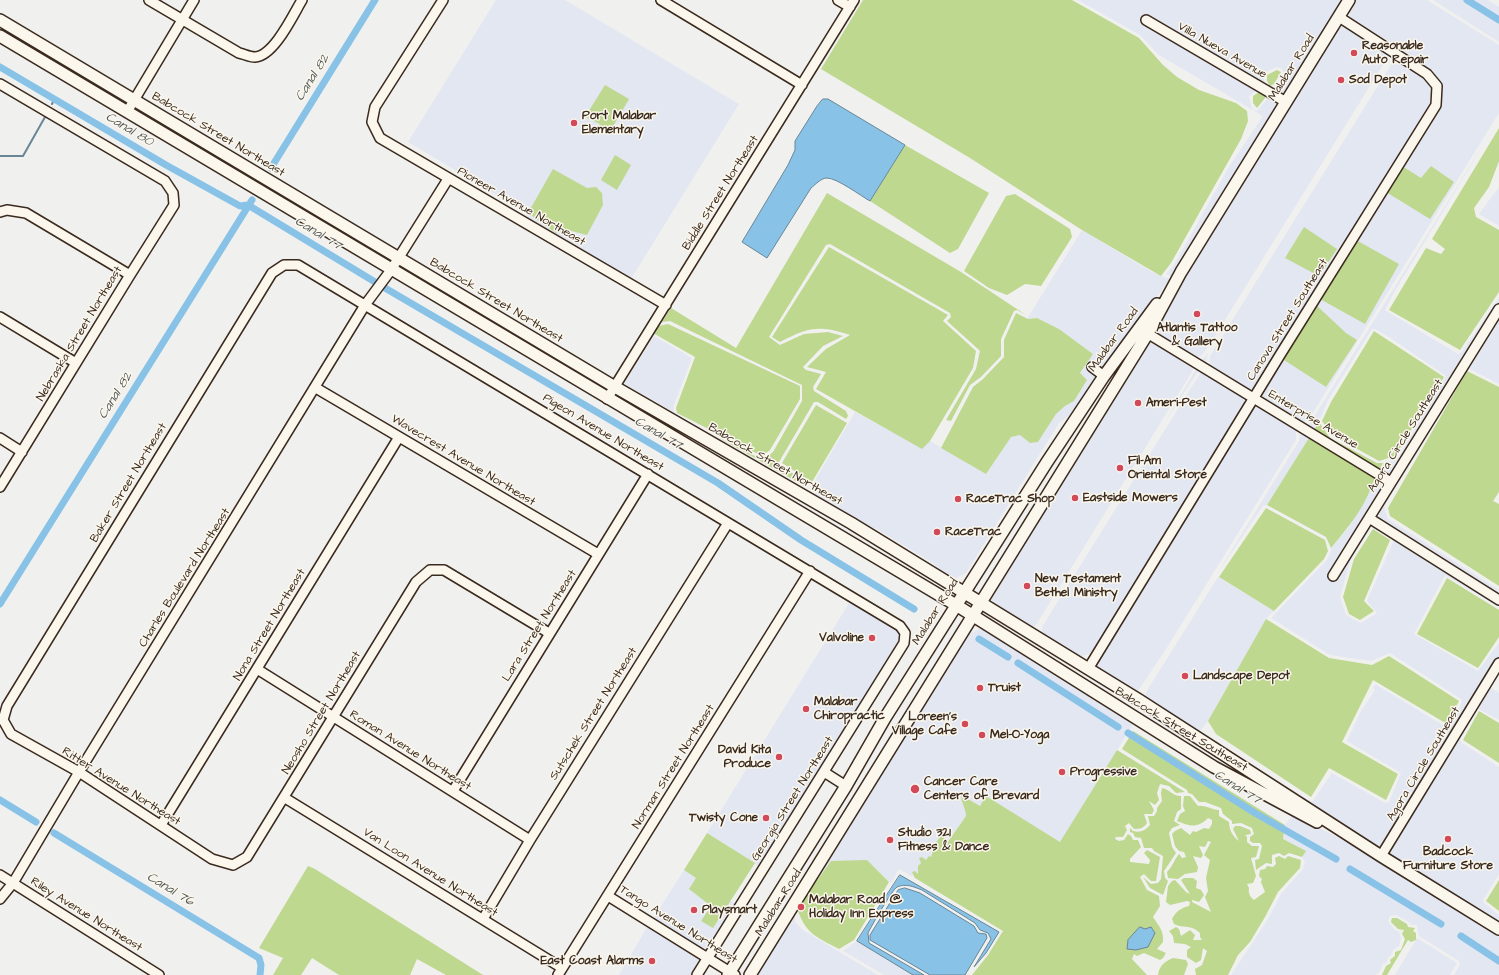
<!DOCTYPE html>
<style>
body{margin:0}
canvas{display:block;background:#f0f0ef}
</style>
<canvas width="1499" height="975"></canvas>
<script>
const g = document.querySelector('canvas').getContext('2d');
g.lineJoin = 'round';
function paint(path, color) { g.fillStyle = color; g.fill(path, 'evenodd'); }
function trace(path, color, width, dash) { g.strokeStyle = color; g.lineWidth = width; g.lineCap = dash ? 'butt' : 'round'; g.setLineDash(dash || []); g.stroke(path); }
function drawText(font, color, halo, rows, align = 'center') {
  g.font = font + ' "Architects Daughter",sans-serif'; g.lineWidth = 3; g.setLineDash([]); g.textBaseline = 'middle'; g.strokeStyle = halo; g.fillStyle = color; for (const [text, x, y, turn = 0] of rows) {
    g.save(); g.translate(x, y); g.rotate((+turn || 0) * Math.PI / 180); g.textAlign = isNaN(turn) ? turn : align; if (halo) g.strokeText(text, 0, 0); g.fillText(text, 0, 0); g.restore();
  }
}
const built = new Path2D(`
 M 496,0 L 565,0 L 739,104 L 631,279 L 526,216 L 527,213 L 408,142 Z
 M 1078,0 L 1344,0 L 1172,277 L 1166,274 L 1174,265 L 1229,167 L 1263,116 L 1159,55 L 1140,35 ZM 1276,67 L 1281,68 L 1284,73 L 1277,86 L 1270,89 L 1267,87 L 1264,82 L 1264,73 ZM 1257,90 L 1268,95 L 1268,98 L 1257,111 L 1252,109 L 1249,96 Z
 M 1354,0 L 1427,0 L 1499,45 L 1499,113 L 1309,419 L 1304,422 L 1264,399 L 1261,391 L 1438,107 L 1440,83 L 1436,76 L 1420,61 L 1350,17 L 1348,8 Z
 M 1433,0 L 1488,0 L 1499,7 L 1499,42 Z
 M 1339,24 L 1344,24 L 1389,54 L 1386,60 L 1210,344 L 1202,355 L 1197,357 L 1190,354 L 1161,336 L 1156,332 L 1155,325 Z
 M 1400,58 L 1432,83 L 1434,92 L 1432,104 L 1257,385 L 1251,389 L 1246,388 L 1210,366 L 1210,356 L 1394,60 Z
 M 1499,119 L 1393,294 L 1385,310 L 1458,354 L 1462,352 L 1499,298 L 1499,384 L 1468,368 L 1464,369 L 1384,507 L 1388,519 L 1499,590 L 1499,607 L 1445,575 L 1414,634 L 1478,671 L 1499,643 L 1499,668 L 1490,687 L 1499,693 L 1499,720 L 1477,708 L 1460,740 L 1462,743 L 1499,767 L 1499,874 L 1483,900 L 1484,903 L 1499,915 L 1499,925 L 1302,800 L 1303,797 L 1312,802 L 1332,773 L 1385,803 L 1389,802 L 1401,773 L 1347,741 L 1361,711 L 1375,690 L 1373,688 L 1375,684 L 1446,727 L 1450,725 L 1462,702 L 1461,699 L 1390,653 L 1371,661 L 1330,655 L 1271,618 L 1327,560 L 1331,552 L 1331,548 L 1349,527 L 1367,496 L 1375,476 L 1383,463 L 1398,458 L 1446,376 L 1392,339 L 1375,329 L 1372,329 L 1328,400 L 1319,422 L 1267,505 L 1263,506 L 1217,574 L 1299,441 L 1300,430 L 1262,404 L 1248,402 L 1247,396 L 1199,370 L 1163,425 L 1196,369 L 1195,365 L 1154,334 L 1198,360 L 1204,358 L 1208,353 L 1206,361 L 1207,367 L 1250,392 L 1255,390 L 1259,397 L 1305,425 L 1309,425 ZM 1374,526 L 1391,538 L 1393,542 L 1367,601 L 1377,613 L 1361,623 L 1346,615 L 1340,597 L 1351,558 L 1370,527 Z
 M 1499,187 L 1499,226 L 1479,214 Z
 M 1082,230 L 1152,272 L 1170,279 L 1076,410 L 1059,423 L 966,573 L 956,578 L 949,578 L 933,563 L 875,528 L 868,528 L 829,505 L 810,489 L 855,412 L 922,448 L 930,441 L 986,474 L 1011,436 L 1020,435 L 1030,443 L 1038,442 L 1056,414 L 1065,406 L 1074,401 L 1087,380 L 1080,374 L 1093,354 L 1059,329 L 1037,318 L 1027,319 Z
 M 654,336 L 692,358 L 673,407 L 674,412 L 624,384 Z
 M 1150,341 L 1158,343 L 1192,366 L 1193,370 L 1036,625 L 1031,629 L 997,607 L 990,598 L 990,593 L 1142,344 Z
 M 1201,372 L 1204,372 L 1244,396 L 1244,406 L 1093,650 L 1089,654 L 1079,657 L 1041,635 L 1042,627 Z
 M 1258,405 L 1296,427 L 1296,440 L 1166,649 L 1138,691 L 1134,692 L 1100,671 L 1097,666 L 1097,658 L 1252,408 Z
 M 1218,577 L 1274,611 L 1266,619 L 1208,721 L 1199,732 L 1144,698 L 1148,689 Z
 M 851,600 L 897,628 L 900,633 L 900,641 L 759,869 L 755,863 L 707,833 Z
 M 979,629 L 988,631 L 1135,721 L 1066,834 L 1060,842 L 986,797 L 980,806 L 962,796 L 961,800 L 966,810 L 966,816 L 946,843 L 938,840 L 931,853 L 931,857 L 922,863 L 918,874 L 912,875 L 915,878 L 899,869 L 891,883 L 867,861 L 831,861 L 813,884 L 969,634 Z
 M 1293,814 L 1379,859 L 1499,934 L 1499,975 L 1454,975 L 1460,965 L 1459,961 L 1419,936 L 1417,925 L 1411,925 L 1409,922 L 1396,915 L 1390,916 L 1388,921 L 1394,929 L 1399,932 L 1401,938 L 1399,946 L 1393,950 L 1392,954 L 1387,959 L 1387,963 L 1383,964 L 1379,973 L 1375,975 L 1231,975 L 1268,919 L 1281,894 L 1303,869 L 1305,862 L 1302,857 L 1306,851 L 1283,839 L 1285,825 Z
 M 684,870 L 737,905 L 712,946 L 707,948 L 701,947 L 653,919 Z
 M 795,913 L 795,922 L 803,930 L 878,975 L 757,975 Z
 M 649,924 L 699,957 L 700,962 L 694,975 L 619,975 Z
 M 1417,938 L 1457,963 L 1450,975 L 1395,975 Z
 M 857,941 L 913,975 L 884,975 L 843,951 Z`);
const green = new Path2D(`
 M 863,0 L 1072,0 L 1139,38 L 1163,65 L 1177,77 L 1199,90 L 1236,103 L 1247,111 L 1248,121 L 1241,139 L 1171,263 L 1161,276 L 1082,230 L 970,158 L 821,69 Z
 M 1277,70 L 1281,72 L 1274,84 L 1270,86 L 1267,81 L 1267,75 Z
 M 605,85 L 629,99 L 608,135 L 597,129 L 600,124 L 585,117 Z
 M 1259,92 L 1265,95 L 1265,98 L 1257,108 L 1253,103 L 1253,96 Z
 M 1499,128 L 1499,161 L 1489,187 L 1474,208 L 1476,217 L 1499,230 L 1499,292 L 1460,350 L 1389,310 L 1426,248 L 1441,254 L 1445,249 L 1432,239 Z
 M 905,145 L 989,193 L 958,249 L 950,253 L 870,201 Z
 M 615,155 L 631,165 L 617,190 L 601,180 Z
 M 1402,166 L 1421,178 L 1431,166 L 1454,182 L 1430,219 L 1386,192 Z
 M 553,169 L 587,188 L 596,187 L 602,193 L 603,205 L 587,235 L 568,230 L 556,233 L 528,213 Z
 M 827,193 L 961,272 L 1026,315 L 1017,310 L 1014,311 L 1001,339 L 1001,356 L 981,377 L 970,385 L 951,421 L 946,420 L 976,369 L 980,351 L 978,349 L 947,321 L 951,317 L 950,313 L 830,244 L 826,245 L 769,337 L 780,345 L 804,334 L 828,332 L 843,336 L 823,346 L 803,367 L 806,370 L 821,374 L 813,387 L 814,391 L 846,411 L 848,416 L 846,419 L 818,402 L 814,402 L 779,462 L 781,466 L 808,483 L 806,487 L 716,436 L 761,459 L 764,459 L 773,452 L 802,401 L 802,385 L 670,321 L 662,322 L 671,308 L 736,348 Z
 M 1015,194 L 1070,229 L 1072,237 L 1041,286 L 1025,284 L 1007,295 L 989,288 L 964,271 L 1006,196 Z
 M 1304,227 L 1337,249 L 1319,276 L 1285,258 Z
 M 1356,240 L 1399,264 L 1365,324 L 1320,299 Z
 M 829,247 L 948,315 L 943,321 L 976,351 L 973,368 L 930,441 L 922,449 L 816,389 L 826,372 L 807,367 L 826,349 L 850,335 C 819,325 809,327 780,342 L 772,337 Z
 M 1316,305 L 1346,333 L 1357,340 L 1326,387 L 1284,360 L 1285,355 Z
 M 1016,313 L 1028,319 L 1037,318 L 1059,329 L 1093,354 L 1080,373 L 1087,380 L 1074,401 L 1065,406 L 1056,414 L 1038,442 L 1030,443 L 1020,435 L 1011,437 L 986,474 L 941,448 L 973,387 L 983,379 L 1004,357 L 1004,340 Z
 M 668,324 L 800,386 L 800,399 L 770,450 L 762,456 L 677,413 L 676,408 L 695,357 L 653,333 L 659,326 Z
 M 1374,331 L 1444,377 L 1395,456 L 1379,461 L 1332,435 L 1322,421 L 1331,402 Z
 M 1467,371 L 1499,387 L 1499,492 L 1493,501 L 1499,504 L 1499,586 L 1390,516 L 1388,508 Z
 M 816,405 L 847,423 L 812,482 L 782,463 Z
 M 1319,422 L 1330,438 L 1377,463 L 1383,463 C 1376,474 1373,485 1367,497 C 1358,516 1344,532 1331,548 L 1326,537 L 1267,505 Z
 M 1266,508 L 1325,540 L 1328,551 L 1324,559 L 1274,611 L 1219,577 Z
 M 1373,529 L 1390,540 L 1364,601 L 1374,611 L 1360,620 L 1349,614 L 1343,597 L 1354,559 Z
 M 1447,578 L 1499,610 L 1499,637 L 1478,668 L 1417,634 Z
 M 1266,619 L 1329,658 L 1372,665 L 1389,656 L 1459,701 L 1447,724 L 1373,680 L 1342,742 L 1398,774 L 1386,800 L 1329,768 L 1311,797 L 1216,734 L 1208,721 Z
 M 1479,711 L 1499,723 L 1499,763 L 1463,740 Z
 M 1133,731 L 1285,825 L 1283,839 L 1306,851 L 1302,857 L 1289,853 L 1284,856 L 1279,853 L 1272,855 L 1272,864 L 1266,863 L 1256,870 L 1255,860 L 1259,859 L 1262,846 L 1260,843 L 1253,843 L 1250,841 L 1250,837 L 1254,834 L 1252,828 L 1241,823 L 1232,824 L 1232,821 L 1223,814 L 1221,808 L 1205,802 L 1199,802 L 1192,794 L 1188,793 L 1187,790 L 1122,749 Z
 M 1117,750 L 1185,792 L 1176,793 L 1169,786 L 1160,784 L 1157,793 L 1159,800 L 1155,805 L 1149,801 L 1154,810 L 1152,814 L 1144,814 L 1147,823 C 1144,828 1140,829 1134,829 L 1129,823 L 1125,826 L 1127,830 L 1123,837 L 1116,837 L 1115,839 L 1119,841 L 1124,840 L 1128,834 L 1131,836 L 1133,840 L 1138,840 L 1141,847 L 1130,859 L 1130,862 L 1149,864 L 1150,860 L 1144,853 L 1147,850 L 1160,857 L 1156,881 L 1151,881 L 1144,874 L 1140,877 L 1147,890 L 1159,896 L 1160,906 L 1153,917 C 1159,926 1164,931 1163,942 L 1157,949 L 1166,953 L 1163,958 L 1160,960 L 1144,953 L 1137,956 L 1134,954 L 1132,959 L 1147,975 L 972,975 L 988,955 L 1003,931 L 915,878 L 912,872 L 915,871 L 918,874 L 918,866 L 921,863 L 919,858 L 922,857 L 926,860 L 929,856 L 931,857 L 934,845 L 940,837 L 944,837 L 947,843 L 966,816 C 966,808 961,803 961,795 L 980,806 L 986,796 L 1060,842 Z
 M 1162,788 C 1170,789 1172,796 1181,796 L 1181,809 L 1177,812 L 1174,821 L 1180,825 L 1172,828 L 1169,833 L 1172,847 L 1176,853 L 1164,871 L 1165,878 L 1168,881 L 1163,895 L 1150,888 L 1143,877 L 1151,884 L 1158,883 L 1161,879 L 1163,856 L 1154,851 L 1152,848 L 1144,848 L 1141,838 L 1135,837 L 1133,833 L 1130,832 L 1130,828 L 1133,831 C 1140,833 1145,831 1150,825 L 1148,816 L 1154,816 L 1157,811 L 1157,808 L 1162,801 L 1161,793 Z
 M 1184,796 L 1190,796 L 1198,806 C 1206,805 1211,810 1219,810 L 1219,816 L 1229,822 C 1229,830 1233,837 1239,841 L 1233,829 L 1235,826 L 1240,826 L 1250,830 L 1251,834 L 1245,835 L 1247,837 L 1247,842 L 1252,846 L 1259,846 L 1256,857 L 1251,858 L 1256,876 L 1253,883 L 1247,884 L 1249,888 C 1248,893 1250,897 1254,900 L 1265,892 L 1261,882 L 1262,879 L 1259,876 L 1260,870 L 1265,869 L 1267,866 L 1273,867 L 1276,864 L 1275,858 L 1279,856 L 1285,859 L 1288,856 L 1301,860 L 1300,868 L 1278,892 L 1265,917 L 1250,942 L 1238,955 L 1228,975 L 1196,975 L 1195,969 L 1202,965 L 1207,951 L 1203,948 L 1201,960 L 1196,963 L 1187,957 L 1187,950 L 1191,947 L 1185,944 L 1174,943 L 1173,936 L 1169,931 L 1176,927 L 1179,929 L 1181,936 L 1190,930 L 1195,935 L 1193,940 L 1202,940 L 1200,937 L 1200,933 C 1191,924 1184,929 1174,924 L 1172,919 C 1176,911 1181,908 1189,906 L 1190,902 L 1187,901 L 1170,905 L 1166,902 L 1168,886 L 1172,881 L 1175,880 L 1186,892 L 1190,894 L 1181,880 L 1184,878 L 1193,878 L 1197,881 L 1196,888 L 1201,890 L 1204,895 L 1199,902 L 1192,900 L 1192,902 L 1211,912 L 1205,897 L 1208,891 L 1206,878 L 1210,860 L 1204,855 L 1211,842 L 1208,841 L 1205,847 L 1199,846 L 1203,855 L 1201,858 L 1193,856 L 1198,867 L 1197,872 L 1185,874 L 1178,879 L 1168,878 L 1167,872 C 1173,866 1174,860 1179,854 L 1182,858 L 1186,857 L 1184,852 L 1179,851 L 1175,846 L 1172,834 L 1175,831 L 1181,828 L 1190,835 L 1193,831 L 1196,832 L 1204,828 L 1209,829 L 1212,824 L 1212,820 L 1208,818 C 1197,829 1190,826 1177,821 L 1180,814 L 1185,811 L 1183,806 Z
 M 707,833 L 755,863 L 713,928 L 701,921 L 711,906 L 689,889 L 696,878 L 684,870 Z
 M 867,860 L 889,882 L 854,940 L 839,949 C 816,937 805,933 797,908 L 831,861 Z
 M 308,866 L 315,869 L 483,975 L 446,975 L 417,959 L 410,975 L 339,975 L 312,958 L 301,975 L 273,975 L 283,958 L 259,948 Z
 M 1499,880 L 1499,911 L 1486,901 Z
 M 1392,918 L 1397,918 L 1407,924 L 1408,927 L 1415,928 L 1413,931 L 1416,933 L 1416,940 L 1411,942 L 1408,940 L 1387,975 L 1382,975 L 1386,966 L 1391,963 L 1390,960 L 1395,956 L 1395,952 L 1401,950 L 1405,939 L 1402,934 L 1404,930 L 1398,929 L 1391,922 Z
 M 1173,958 L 1186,960 L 1188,964 L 1184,975 L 1158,975 C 1159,966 1165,961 1173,958 Z`);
const water = new Path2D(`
 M 823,99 L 828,99 L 905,145 L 870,201 C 861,196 837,178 827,178 C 821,178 815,185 811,188 L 767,258 L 742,242 L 788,165 L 795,150 L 795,141 L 817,106 Z
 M 900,875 L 999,932 L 986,953 L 974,967 L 991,939 L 988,933 L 980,930 L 975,923 L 922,890 C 914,887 906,883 897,887 C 892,890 872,925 868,933 L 869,943 L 924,975 L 913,975 L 857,941 Z
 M 905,888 L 920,893 L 974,926 L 978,933 L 986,934 L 987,938 L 965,975 L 930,975 L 870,940 L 870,935 L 898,890 Z
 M 1140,927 L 1145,929 L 1151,927 L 1155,933 L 1148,947 L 1136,950 L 1127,949 L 1128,940 Z`);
const stream = new Path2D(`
 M 52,104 L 54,100
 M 0,156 L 23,156 L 45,117`);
const canal = new Path2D(`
 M 1467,0 L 1499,20
 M 0,67 L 166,165 L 240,206 L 248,205 L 375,282
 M 271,168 L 375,0
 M 385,288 L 718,483 L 801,540 L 914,609
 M 0,604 L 252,200
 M 979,639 L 1008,657
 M 1018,663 L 1118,727
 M 1128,733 L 1255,813 L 1336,859
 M 0,800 L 36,822
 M 54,833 L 259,958 L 261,965 L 260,975
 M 1350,869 L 1441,924
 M 1461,936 L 1499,961`);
const minor = new Path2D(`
 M 149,0 L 239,53 C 244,54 249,57 255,57 C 274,56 293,15 302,0
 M 443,0 L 375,107 L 372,122 L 380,138 L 666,305
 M 661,0 L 802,85
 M 838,0 L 850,7
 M 1146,20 L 1286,102
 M 0,84 L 165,181 L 173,193 L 174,205 L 130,275 L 0,487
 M 127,112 L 194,0
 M 0,212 L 7,210 L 26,213 L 130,275
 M 0,317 L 76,363
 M 1142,330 L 1391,482
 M 1092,367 L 1104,376
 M 316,388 L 598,554
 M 607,399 L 854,0
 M 0,438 L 22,452
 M 1369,518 L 1499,600
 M 1333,576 L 1499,309
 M 549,633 L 444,570 L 430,570 L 416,582 L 247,857 L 233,865 L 212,859 L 79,772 L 11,734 L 3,720 L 7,706 L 272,273 L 284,265 L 298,265 L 900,626 L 905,633 L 904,643 L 697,975
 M 257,669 L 530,840
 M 1088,669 L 1280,355 L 1436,105 L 1437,86 L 1427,74 L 1339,17
 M 824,772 L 846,786
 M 453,791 L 648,474
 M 285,798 L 562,968
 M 161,825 L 399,437
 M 1381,856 L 1499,663
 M 0,875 L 159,975
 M 608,896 L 735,975
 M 0,899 L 13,883 L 79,772 L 365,305 L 391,270 L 448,179
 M 483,919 L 530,840 L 728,523
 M 558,975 L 810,571`);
const major = new Path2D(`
 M 0,20 L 615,387 L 851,523 L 1139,700 L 1381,856 L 1499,929
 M 0,36 L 956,605 L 1214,767 L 1317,822
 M 728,975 L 846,786 L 885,718 L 1047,462 L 1104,376 L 1157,304
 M 750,975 L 1148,333 L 1181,272 L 1349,0`);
const markers = [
 [1354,53,4,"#d1495b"],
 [1341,80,4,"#d1495b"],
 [574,123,4,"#d1495b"],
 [1197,314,4,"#d1495b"],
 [1138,403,4,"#d1495b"],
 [1120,468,4,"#d1495b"],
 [1075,498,4,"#d1495b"],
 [958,499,4,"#d1495b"],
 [937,532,4,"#d1495b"],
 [1027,586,4,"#d1495b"],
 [872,638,4,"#d1495b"],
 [1185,676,4,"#d1495b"],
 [980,688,4,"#d1495b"],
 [806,709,4,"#d1495b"],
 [965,724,4,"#d1495b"],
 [982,735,4,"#d1495b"],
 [779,757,4,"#d1495b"],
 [1062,772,4,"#d1495b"],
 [915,789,5,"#d1495b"],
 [766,818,4,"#d1495b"],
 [1448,839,4,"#d1495b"],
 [890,840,4,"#d1495b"],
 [801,907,4,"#d1495b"],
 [694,910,4,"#d1495b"],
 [652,961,4,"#d1495b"]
];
const poiNames = [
 ["Reasonable",1362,46],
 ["Auto Repair",1362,60],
 ["Sod Depot",1349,80],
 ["Port Malabar",582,116],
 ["Elementary",582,130],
 ["Atlantis Tattoo",1197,328,"center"],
 ["& Gallery",1197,342,"center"],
 ["Ameri-Pest",1146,403],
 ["Fil-Am",1128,461],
 ["Oriental Store",1128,475],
 ["Eastside Mowers",1083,498],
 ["RaceTrac Shop",966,499],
 ["RaceTrac",945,532],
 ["New Testament",1035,579],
 ["Bethel Ministry",1035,593],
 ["Valvoline",864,638,"right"],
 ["Landscape Depot",1193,676],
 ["Truist",988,688],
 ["Malabar",814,702],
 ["Chiropractic",814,716],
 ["Loreen's",957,717,"right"],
 ["Village Cafe",957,731,"right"],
 ["Mel-O-Yoga",990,735],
 ["David Kita",771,750,"right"],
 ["Produce",771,764,"right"],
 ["Progressive",1070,772],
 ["Cancer Care",924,782],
 ["Centers of Brevard",924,796],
 ["Twisty Cone",758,818,"right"],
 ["Studio 321",898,833],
 ["Fitness & Dance",898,847],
 ["Badcock",1448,852,"center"],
 ["Furniture Store",1448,866,"center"],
 ["Malabar Road @",809,900],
 ["Holiday Inn Express",809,914],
 ["Playsmart",702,910],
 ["East Coast Alarms",644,961,"right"]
];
const streetNames = [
 ["Villa Nueva Avenue",1222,51,30],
 ["Malabar Road",1292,68,-58],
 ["Babcock Street Northeast",218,135,31],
 ["Biddle Street Northeast",721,193,-58],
 ["Pioneer Avenue Northeast",521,207,30],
 ["Babcock Street Northeast",496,301,31],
 ["Canova Street Southeast",1288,320,-58],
 ["Nebraska Street Northeast",80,334,-59],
 ["Malabar Road",1114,340,-54],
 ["Enterprise Avenue",1313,420,31],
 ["Pigeon Avenue Northeast",603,433,31],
 ["Agora Circle Southeast",1406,436,-58],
 ["Wavecrest Avenue Northeast",463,461,31],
 ["Babcock Street Northeast",775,465,30],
 ["Baker Street Northeast",129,483,-59],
 ["Charles Boulevard Northeast",185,578,-58],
 ["Malabar Road",936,612,-58],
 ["Nona Street Northeast",270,625,-59],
 ["Lara Street Northeast",540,626,-58],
 ["Neosho Street Northeast",322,713,-59],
 ["Sutschek Street Northeast",594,714,-58],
 ["Babcock Street Southeast",1181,730,31],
 ["Roman Avenue Northeast",410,751,32],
 ["Agora Circle Southeast",1424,764,-59],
 ["Norman Street Northeast",674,767,-58],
 ["Ritter Avenue Northeast",121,787,32],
 ["Georgia Street Northeast",793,799,-58],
 ["Van Loon Avenue Northeast",430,873,32],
 ["Malabar Road",779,903,-58],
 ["Riley Avenue Northeast",86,915,32],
 ["Tango Avenue Northeast",678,925,32]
];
const waterNames = [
 ["Canal 82",313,78,-58],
 ["Canal 80",129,130,31],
 ["Canal 77",318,234,31],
 ["Canal 82",116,396,-58],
 ["Canal 77",658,434,30],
 ["Canal 77",1237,788,32],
 ["Canal 76",170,890,31]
];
paint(built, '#e3e7f2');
paint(green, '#bed88f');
paint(water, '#88c3e7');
trace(water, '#698697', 1);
trace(stream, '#698697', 2);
trace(canal, '#88c3e7', 7);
trace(minor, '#3b2a1e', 12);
trace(major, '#3b2a1e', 14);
trace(minor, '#fbf7ec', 9);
trace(major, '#fbf7ec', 11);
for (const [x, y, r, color] of markers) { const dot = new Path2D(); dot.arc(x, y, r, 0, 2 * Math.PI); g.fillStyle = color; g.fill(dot); trace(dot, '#fbf7ec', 1.5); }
drawText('bold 12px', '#3b2a1e', '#fbf7ec', poiNames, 'left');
drawText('12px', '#3b2a1e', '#fbf7ec', streetNames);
drawText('italic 13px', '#52585a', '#fbf7ec', waterNames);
</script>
